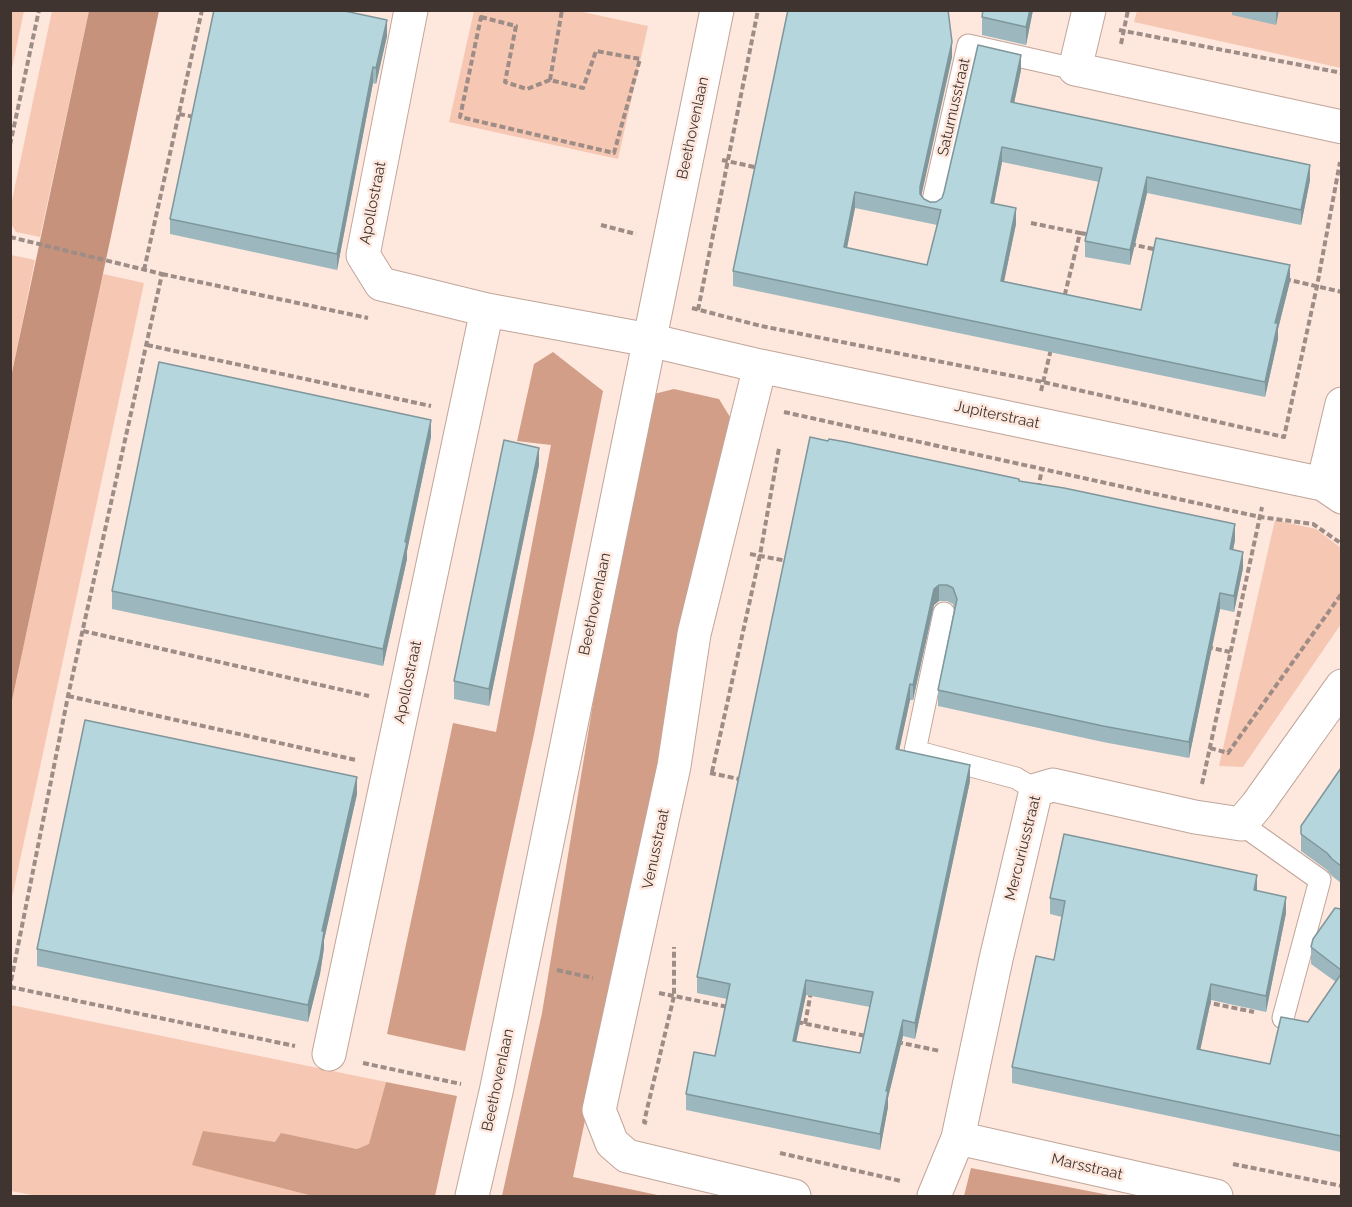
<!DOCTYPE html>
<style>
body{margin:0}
#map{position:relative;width:1352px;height:1207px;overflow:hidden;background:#fee7dd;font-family:Raleway,sans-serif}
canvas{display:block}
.frame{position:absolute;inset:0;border:12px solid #3f342f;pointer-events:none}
</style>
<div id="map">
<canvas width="1352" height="1207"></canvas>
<div class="frame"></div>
</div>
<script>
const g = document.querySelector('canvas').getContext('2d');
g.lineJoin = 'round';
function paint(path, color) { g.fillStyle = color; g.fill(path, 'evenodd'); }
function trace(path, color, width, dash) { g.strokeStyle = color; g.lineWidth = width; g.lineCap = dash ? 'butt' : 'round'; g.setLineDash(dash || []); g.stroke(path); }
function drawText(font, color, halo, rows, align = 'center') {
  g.font = font + ' Raleway,sans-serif'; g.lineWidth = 5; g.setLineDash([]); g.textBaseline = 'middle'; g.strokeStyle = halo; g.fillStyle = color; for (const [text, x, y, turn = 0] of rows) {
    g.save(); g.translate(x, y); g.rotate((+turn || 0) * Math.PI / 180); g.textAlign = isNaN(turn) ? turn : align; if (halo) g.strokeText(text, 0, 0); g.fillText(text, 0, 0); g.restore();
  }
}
const green = new Path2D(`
 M 11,10 L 24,11 L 11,73 L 10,11 Z
 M 52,11 L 89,11 L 40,237 L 16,232 L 11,224 L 11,205 Z
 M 474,11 L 578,11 L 648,26 L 618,159 L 449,122 Z
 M 1137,11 L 1341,11 L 1341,68 L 1134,22 Z
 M 11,255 L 35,260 L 11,377 L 10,255 Z
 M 103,274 L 144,283 L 11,902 L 11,705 Z
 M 1275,520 L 1316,529 L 1341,548 L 1341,624 L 1243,767 L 1219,766 Z
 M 11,1005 L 386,1082 L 370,1144 L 357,1149 L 281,1134 L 313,1196 L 37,1196 L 11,1191 Z`);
const forest = new Path2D(`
 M 553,352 L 603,391 L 534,734 L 465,1051 L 387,1034 L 453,723 L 496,732 L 551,445 L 517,441 L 534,364 Z
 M 674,389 L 719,399 L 730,417 L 729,441 L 573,1177 L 662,1196 L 502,1196 L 542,1013 L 611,594 L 654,394 Z
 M 386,1082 L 457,1096 L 435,1196 L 313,1196 L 192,1165 L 203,1131 L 275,1142 L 281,1133 L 357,1149 L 369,1144 Z
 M 971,1168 L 1114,1196 L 964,1196 Z`);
const water = new Path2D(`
 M 89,11 L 159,11 L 11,705 L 11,377 Z`);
const path = new Path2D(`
 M 481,17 L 516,26 L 505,82 L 527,89 L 550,80 L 583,88 L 596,51 L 640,59 L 614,153 L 460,117 Z
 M 1119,30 L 1342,73
 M 1121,44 L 1128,10
 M 550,80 L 562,10
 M 179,114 L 195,117
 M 10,145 L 39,10
 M 722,160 L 759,168
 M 1031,223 L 1080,233 L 1064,298
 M 601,225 L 636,234
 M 1080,233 L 1091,235
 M 10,237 L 162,274 L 68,696 L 10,986
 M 1130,244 L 1158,250
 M 144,270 L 202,10
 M 162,274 L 368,318
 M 1285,279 L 1342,292
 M 692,308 L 761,326 L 1043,382 L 1284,437 L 1317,286 L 1340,162
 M 698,310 L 758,10
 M 147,345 L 431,406
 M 1041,391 L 1051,349
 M 784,412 L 1260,517 L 1313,524 L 1342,544
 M 1038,489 L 1042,469
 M 750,554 L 787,561
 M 83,631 L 369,696
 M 1207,647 L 1230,652
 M 68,696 L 356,760
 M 1210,748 L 1228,753 L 1342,593
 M 712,772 L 760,555 L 779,448
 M 710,773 L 744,780
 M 1202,784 L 1262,507
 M 557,970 L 593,978
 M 10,987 L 295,1046
 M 659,993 L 728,1007
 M 1205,1002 L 1254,1012
 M 797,1022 L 866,1036
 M 805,1024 L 811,992
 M 897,1042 L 940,1051
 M 363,1063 L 461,1084
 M 647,1123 L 644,1122 L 674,996 L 674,947
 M 780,1153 L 901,1181
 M 1233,1164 L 1342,1186`);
const lane = new Path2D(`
 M 932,205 L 968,45 L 1075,69
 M 944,613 L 915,751 L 1016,778 L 1036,790
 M 1241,824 L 1320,880 L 1283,1018`);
const street = new Path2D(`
 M 411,10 L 363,255 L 381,284 L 487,310 L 649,340 L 760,366 L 1323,484 L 1342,497
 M 1089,10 L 1075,69 L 1342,127
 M 760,366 L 694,634 L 674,766 L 599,1110 L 612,1143 L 627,1156 L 794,1196
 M 1323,484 L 1342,404
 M 329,1054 L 487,310
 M 958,1138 L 1216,1196
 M 934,1196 L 958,1138 L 996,959 L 1036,790 L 1053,785 L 1195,817 L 1241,824 L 1257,805 L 1342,686`);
const secondary = new Path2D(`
 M 472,1196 L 496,1092 L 717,10`);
const wall = new Path2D(`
 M 983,10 L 1033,10 L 1026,45 L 982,35 L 982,17 Z
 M 1232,10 L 1279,10 L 1276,25 L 1232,15 Z
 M 387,36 L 376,84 L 373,83 L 337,270 L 170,234 L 170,219 Z
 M 952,57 L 921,195 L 924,199 L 930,202 L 936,202 L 942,198 L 1021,70 L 1014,103 L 1310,180 L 1301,225 L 1147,193 L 1130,265 L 1085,257 L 1085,241 L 1099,182 L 1002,162 L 994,204 L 1016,224 L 1004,281 L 1141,310 L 1290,281 L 1278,329 L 1278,339 L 1265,397 L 733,286 L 733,271 ZM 855,208 L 937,225 L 927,265 L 847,248 Z
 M 431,437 L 407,551 L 407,559 L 383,666 L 112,609 L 112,591 Z
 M 828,441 L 1019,481 L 1235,540 L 1233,550 L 1243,568 L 1234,612 L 1220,609 L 1189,758 L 1103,742 L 938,706 L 938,690 L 954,609 L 953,604 L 947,601 L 939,601 L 934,605 L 913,700 L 910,700 L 899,750 L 970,781 L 915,1039 L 903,1036 L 888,1098 L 888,1107 L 880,1150 L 686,1110 L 686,1094 L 715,1056 L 727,999 L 697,993 L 697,977 ZM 806,995 L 870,1007 L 860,1053 L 796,1041 Z
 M 539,465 L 489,706 L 454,699 L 454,681 Z
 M 1341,768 L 1341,883 L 1332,876 L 1327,870 L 1301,851 L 1301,826 Z
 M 357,794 L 324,940 L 324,948 L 320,974 L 308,1022 L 37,966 L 37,949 Z
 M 1257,891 L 1286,913 L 1266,1012 L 1211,1000 L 1200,1050 L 1270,1064 L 1308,1022 L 1336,982 L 1311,964 L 1311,947 L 1341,909 L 1341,1152 L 1012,1083 L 1012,1067 L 1054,960 L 1062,917 L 1050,914 L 1050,898 Z`);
const shadedWall = new Path2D(`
 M 1030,10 L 1033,10 L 1026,45 L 1026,27 Z
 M 1276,10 L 1279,10 L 1276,25 Z
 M 387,20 L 387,36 L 376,84 L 376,68 Z
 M 952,42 L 952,57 L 920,202 L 920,187 Z
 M 1021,55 L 1021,70 L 1011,118 L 1011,102 Z
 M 373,67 L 373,83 L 337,270 L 337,254 Z
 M 1002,147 L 1002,162 L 991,218 L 991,203 Z
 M 1310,165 L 1310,180 L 1301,225 L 1301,210 Z
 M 1147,177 L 1147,193 L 1130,265 L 1130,250 Z
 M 855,192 L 855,208 L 844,262 L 844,247 Z
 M 1016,208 L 1016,224 L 1001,296 L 1001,281 Z
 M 1290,265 L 1290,281 L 1278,329 L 1278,339 L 1265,397 L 1265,382 L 1275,323 Z
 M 431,420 L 431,437 L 407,551 L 407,559 L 383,666 L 383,649 Z
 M 539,448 L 539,465 L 489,706 L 489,689 Z
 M 1235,524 L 1235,540 L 1230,565 L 1230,549 Z
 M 1243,552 L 1243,568 L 1234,612 L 1234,596 Z
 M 939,585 L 939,601 L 934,605 L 913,700 L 913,685 L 934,589 Z
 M 1220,593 L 1220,609 L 1189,758 L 1189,742 Z
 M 910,684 L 910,700 L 896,765 L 896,749 Z
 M 970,765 L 970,781 L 915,1039 L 915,1023 Z
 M 357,777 L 357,794 L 324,940 L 324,948 L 320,974 L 308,1022 L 308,1005 L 322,931 Z
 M 1257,875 L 1257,892 L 1254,890 Z
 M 1286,897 L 1286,913 L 1266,1012 L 1266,996 Z
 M 806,980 L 806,995 L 793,1057 L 793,1041 Z
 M 1211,984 L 1211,1000 L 1197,1065 L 1197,1049 Z
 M 903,1020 L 903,1036 L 888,1098 L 888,1107 L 880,1150 L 880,1134 L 886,1091 Z`);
const building = new Path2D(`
 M 214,10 L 340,10 L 387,20 L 376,68 L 373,67 L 337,254 L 170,219 Z
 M 788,10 L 948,10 L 952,42 L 920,187 L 920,194 L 924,199 L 930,202 L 936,202 L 942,198 L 944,192 L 978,45 L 1021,55 L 1011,102 L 1310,165 L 1301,210 L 1147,177 L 1130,250 L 1085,241 L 1102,168 L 1002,147 L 991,203 L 1016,208 L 1001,281 L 1141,310 L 1156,238 L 1290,265 L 1275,323 L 1278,323 L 1265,382 L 733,271 ZM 855,192 L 941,210 L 927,265 L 844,247 Z
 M 983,10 L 1030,10 L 1026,27 L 982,17 Z
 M 159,362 L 431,420 L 405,542 L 407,542 L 383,649 L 112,591 Z
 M 810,437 L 828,441 L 829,439 L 846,442 L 1019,479 L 1019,481 L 1064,488 L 1235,524 L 1230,549 L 1243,552 L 1234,596 L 1220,593 L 1189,742 L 1103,726 L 938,690 L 957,599 L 953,588 L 947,585 L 939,585 L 934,589 L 913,685 L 910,684 L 896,749 L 970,765 L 915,1023 L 903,1020 L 886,1091 L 888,1091 L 880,1134 L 686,1094 L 694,1052 L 715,1056 L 730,984 L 697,977 ZM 806,980 L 873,992 L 860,1053 L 793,1041 Z
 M 504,440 L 539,448 L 489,689 L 454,681 Z
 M 85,720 L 357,777 L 322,931 L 324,931 L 320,957 L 308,1005 L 37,949 Z
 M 1341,768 L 1341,866 L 1332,859 L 1327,853 L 1301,834 L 1301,826 Z
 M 1064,834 L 1257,875 L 1254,890 L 1286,897 L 1266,996 L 1211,984 L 1197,1049 L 1270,1064 L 1281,1017 L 1308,1022 L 1341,974 L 1341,1136 L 1012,1067 L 1036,956 L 1054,960 L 1065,901 L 1050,898 Z
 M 1335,908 L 1341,909 L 1341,970 L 1311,947 L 1313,939 Z`);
const streetNames = [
 ["Saturnusstraat",954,107,-77],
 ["Beethovenlaan",693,128,-78],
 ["Apollostraat",373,203,-79],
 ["Jupiterstraat",997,415,12],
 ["Beethovenlaan",595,604,-78],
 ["Apollostraat",408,682,-78],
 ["Mercuriusstraat",1023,848,-76],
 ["Venusstraat",656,849,-78],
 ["Beethovenlaan",498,1080,-78],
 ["Marsstraat",1087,1167,13]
];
paint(green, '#f6c7b2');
paint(forest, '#d29e87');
paint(water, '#c6927c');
trace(lane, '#c1a599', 23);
trace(street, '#c1a599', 35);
trace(secondary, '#c1a599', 35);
trace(path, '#9e8d86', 4, [6, 3]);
trace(lane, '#fff', 21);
trace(street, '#fff', 33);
trace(secondary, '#fff', 33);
paint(wall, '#9cb8be');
paint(shadedWall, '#7f969b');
paint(building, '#b5d6dd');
trace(building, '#7f969b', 1.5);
drawText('15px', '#3f342f', '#fee7dd', streetNames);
</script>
